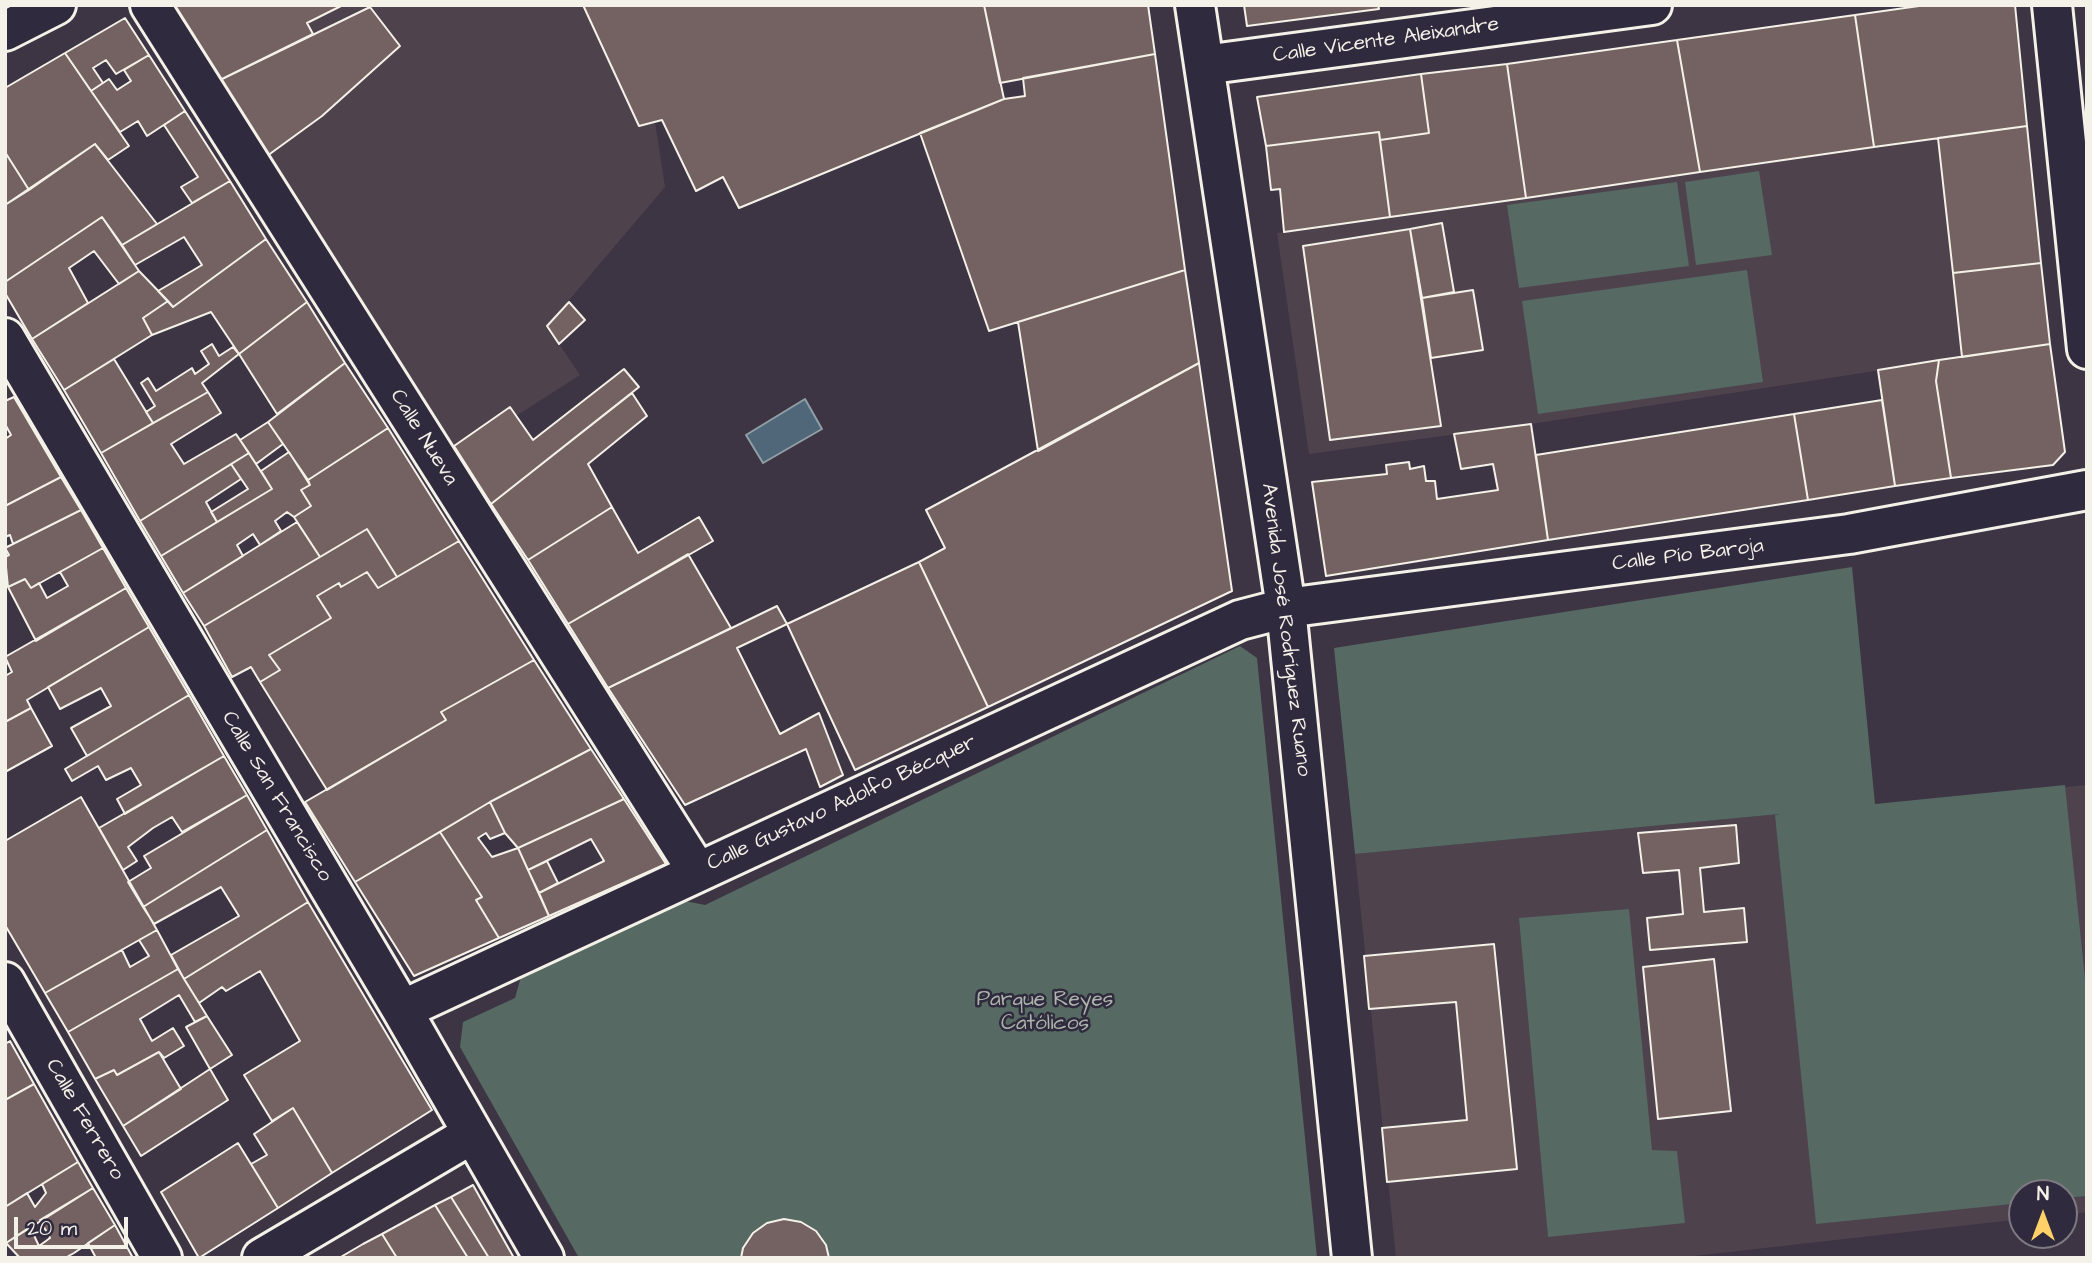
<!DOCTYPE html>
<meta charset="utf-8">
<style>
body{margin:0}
#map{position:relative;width:2092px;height:1263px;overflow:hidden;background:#3d3544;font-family:"Architects Daughter",sans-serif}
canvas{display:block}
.frame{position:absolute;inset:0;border:7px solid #f4f1e8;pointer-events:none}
.north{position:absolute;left:2008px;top:1179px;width:70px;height:70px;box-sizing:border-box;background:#2f2a3d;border:2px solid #7e7a81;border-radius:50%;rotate:0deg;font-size:19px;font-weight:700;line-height:28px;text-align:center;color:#f4f1e8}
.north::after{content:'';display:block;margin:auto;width:24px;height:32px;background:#ffd166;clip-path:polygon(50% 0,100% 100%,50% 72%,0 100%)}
.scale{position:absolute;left:14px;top:1217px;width:114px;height:32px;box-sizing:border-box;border:4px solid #f4f1e8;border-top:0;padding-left:9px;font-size:21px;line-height:24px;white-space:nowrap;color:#f4f1e8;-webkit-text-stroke:5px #2f2a3d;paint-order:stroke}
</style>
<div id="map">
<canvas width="2092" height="1263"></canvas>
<div class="frame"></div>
<div class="north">N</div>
<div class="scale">20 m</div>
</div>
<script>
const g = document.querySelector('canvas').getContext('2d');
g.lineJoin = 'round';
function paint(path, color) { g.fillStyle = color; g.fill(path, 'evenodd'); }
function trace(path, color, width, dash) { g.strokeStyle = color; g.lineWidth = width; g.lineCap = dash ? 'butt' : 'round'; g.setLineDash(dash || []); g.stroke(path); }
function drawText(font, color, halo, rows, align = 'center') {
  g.font = font + ' "Architects Daughter",sans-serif'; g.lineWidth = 5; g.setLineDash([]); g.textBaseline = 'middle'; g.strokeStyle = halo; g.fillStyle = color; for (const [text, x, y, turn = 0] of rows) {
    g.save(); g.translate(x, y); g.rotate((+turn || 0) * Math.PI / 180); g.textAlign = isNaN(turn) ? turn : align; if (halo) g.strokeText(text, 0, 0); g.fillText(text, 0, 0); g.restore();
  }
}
const built = new Path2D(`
 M 170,5 L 583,5 L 639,125 L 655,122 L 665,187 L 547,326 L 580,375 L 516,416 L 510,408 L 454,446 L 267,156 L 400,46 L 369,7 L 218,81 Z
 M 2027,126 L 2050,344 L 1531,424 L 1309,454 L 1277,233 Z
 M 2087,785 L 2087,1212 L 2064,1215 L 2064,1193 L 2022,1193 L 2022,1219 L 1676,1258 L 1396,1258 L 1355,854 Z`);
const green = new Path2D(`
 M 1759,171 L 1772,255 L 1696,265 L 1685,182 Z
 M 1677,182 L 1689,266 L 1519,288 L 1507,205 Z
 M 1747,270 L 1763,382 L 1538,414 L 1522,301 Z
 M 1852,567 L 1875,804 L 2065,785 L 2087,998 L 2087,1196 L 2064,1198 L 2064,1193 L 2022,1193 L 2022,1203 L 1816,1224 L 1775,815 L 1780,814 L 1355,854 L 1334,648 Z
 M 1240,646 L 1257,658 L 1317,1258 L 579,1258 L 460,1047 L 463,1022 L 515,998 L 522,973 L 680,900 L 705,905 Z
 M 1629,909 L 1652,1150 L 1677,1151 L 1685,1223 L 1548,1237 L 1519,918 Z`);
const water = new Path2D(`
 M 805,399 L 822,429 L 763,463 L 746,435 Z`);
const building = new Path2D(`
 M 170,5 L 343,5 L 307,23 L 313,34 L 218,81 Z
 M 583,5 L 984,5 L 1004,99 L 739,208 L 723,177 L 696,191 L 662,120 L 639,126 Z
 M 984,5 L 1148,5 L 1155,54 L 1000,83 Z
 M 1244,5 L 1378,5 L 1379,9 L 1247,26 Z
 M 1926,5 L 2015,5 L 2027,126 L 1874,147 L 1855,15 Z
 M 370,7 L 400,46 L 322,116 L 267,156 L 218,81 Z
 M 1855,15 L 1874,147 L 1700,172 L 1677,40 Z
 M 125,18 L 149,55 L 116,74 L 106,60 L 93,68 L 103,83 L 91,91 L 65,53 Z
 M 1677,40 L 1700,172 L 1526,198 L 1507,64 Z
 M 65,53 L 129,146 L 108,160 L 95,144 L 29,190 L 5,152 L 5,88 Z
 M 1155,54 L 1185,270 L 989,331 L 920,133 L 1004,99 L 1025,96 L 1023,78 Z
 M 149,55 L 185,111 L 147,136 L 138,121 L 120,132 L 91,91 L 109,79 L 117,90 L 131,81 L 124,70 Z
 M 1507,64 L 1526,198 L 1390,217 L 1380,140 L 1429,133 L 1421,74 Z
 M 1421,74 L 1429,133 L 1380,140 L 1379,132 L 1266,146 L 1257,97 Z
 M 185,111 L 230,181 L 192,203 L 181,187 L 198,177 L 164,125 Z
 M 2027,126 L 2041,263 L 1953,273 L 1938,138 Z
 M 1379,132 L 1390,217 L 1284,232 L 1280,189 L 1271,190 L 1266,146 Z
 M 95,144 L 157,224 L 122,245 L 102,217 L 5,282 L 5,205 Z
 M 5,152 L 29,190 L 5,205 Z
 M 230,181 L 266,239 L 173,307 L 158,291 L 202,265 L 184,237 L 135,265 L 122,245 Z
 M 102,217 L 139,271 L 119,284 L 94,251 L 69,268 L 88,303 L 32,339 L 5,293 L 5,282 Z
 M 1442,223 L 1454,292 L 1422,298 L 1410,229 Z
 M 1410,229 L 1441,426 L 1330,440 L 1303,246 Z
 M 266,239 L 307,302 L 239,354 L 211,312 L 152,335 L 143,318 L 168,301 L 173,307 Z
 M 2041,263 L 2050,344 L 1962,357 L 1953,273 Z
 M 1185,270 L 1199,363 L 1038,451 L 1018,322 Z
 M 139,271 L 168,301 L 143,318 L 152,335 L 64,390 L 32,339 Z
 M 1473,290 L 1483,350 L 1431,358 L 1422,298 Z
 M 307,302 L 345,363 L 277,414 L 239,354 Z
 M 569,302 L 585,320 L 559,344 L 547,326 Z
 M 212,344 L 219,356 L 233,347 L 239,354 L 202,383 L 208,392 L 153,423 L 146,412 L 155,406 L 141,383 L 148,378 L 156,391 L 192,368 L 195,374 L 209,364 L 201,351 Z
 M 2050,344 L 2065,452 L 2053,465 L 1951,478 L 1936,381 L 1939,360 Z
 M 114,359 L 153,423 L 101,453 L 64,390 Z
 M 1939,360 L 1936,381 L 1951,478 L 1895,486 L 1878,370 Z
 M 345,363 L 388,428 L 308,480 L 268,422 Z
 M 1199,363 L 1232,591 L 988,707 L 919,562 L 945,548 L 926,510 Z
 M 624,369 L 639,387 L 491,504 L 454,446 L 510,407 L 533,440 Z
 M 208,392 L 221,413 L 171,444 L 184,464 L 236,434 L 249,453 L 140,521 L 101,453 Z
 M 632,393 L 647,416 L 588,464 L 612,507 L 528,560 L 491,504 Z
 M 14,397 L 61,477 L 5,506 L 5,439 L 11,435 L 5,424 L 5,401 Z
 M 1882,400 L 1895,486 L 1808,500 L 1794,414 Z
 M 1794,414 L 1808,500 L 1548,540 L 1536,455 Z
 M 268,422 L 283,444 L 256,464 L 240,440 Z
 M 1531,424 L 1548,540 L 1326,576 L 1312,482 L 1387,474 L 1386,465 L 1409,462 L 1410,469 L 1424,466 L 1426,481 L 1435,481 L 1437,499 L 1498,490 L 1493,464 L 1461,469 L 1454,434 Z
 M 388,428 L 459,541 L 397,577 L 367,529 L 320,557 L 294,517 L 311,506 L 301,490 L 310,485 L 308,480 Z
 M 289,452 L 310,485 L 301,490 L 311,506 L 294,517 L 287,512 L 275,521 L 281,531 L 260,545 L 253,534 L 237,545 L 243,556 L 183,593 L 161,556 L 272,489 L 261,471 Z
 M 249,453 L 272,489 L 217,522 L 211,512 L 248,489 L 231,464 Z
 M 231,464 L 241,479 L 206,502 L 217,522 L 161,556 L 140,521 Z
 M 61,477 L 81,510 L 13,544 L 10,535 L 5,537 L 5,506 Z
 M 612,507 L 638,553 L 699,517 L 713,541 L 568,624 L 528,560 Z
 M 81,510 L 103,548 L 31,588 L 25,579 L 8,587 L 5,557 L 9,555 L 5,548 Z
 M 297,522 L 320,557 L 204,626 L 183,593 Z
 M 367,529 L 397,577 L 378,588 L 367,572 L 341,587 L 339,583 L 317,596 L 331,618 L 269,655 L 280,670 L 260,682 L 251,667 L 232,677 L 204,626 Z
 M 459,541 L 534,660 L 441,712 L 446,720 L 327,790 L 260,682 L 280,670 L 269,655 L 331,618 L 317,596 L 339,583 L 341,587 L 367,572 L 378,588 Z
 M 103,548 L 126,588 L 36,641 L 8,587 L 25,579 L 31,588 L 39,583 L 47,598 L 68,586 L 60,572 Z
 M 688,554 L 731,628 L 608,688 L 568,624 Z
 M 919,562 L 988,707 L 855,770 L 787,624 Z
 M 126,588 L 149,627 L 27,700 L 31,708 L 5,722 L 5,676 L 12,672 L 5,657 Z
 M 777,606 L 787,624 L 737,648 L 780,734 L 819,713 L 843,775 L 820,787 L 806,749 L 685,805 L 608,688 Z
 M 149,627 L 189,695 L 87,756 L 71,728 L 111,706 L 101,688 L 60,709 L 48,687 Z
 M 534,660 L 591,749 L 490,802 L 355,882 L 305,802 L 446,720 L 441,712 Z
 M 189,695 L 224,756 L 125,814 L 117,799 L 141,785 L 131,768 L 106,780 L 98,766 L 72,781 L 65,769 Z
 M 31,708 L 52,746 L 5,772 L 5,722 Z
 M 591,749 L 624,799 L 518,848 L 505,833 L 490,802 Z
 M 224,756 L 247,795 L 182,832 L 172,817 L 153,828 L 128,847 L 137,861 L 123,870 L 99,828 Z
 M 247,795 L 267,830 L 143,907 L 128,882 L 151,868 L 144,856 Z
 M 81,797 L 157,930 L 45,993 L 5,925 L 5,841 Z
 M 624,799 L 666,864 L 549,916 L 539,893 L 604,861 L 591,839 L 528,870 L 518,848 Z
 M 490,802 L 505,833 L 490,839 L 486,833 L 478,838 L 492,857 L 518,848 L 549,916 L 499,938 L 476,900 L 482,897 L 440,832 Z
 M 1736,825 L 1739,863 L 1700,868 L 1704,912 L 1744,908 L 1747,942 L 1650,950 L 1647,918 L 1683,914 L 1679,870 L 1643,873 L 1638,833 Z
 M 267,830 L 308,902 L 184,979 L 171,955 L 239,916 L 221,887 L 154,924 L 143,907 Z
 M 440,832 L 482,897 L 476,900 L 499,938 L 414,976 L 355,882 Z
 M 547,861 L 558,883 L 539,893 L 528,870 Z
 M 308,902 L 432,1110 L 332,1173 L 293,1108 L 272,1121 L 244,1075 L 300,1041 L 260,971 L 226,991 L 222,987 L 199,1003 L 184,979 Z
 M 157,930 L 178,969 L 68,1032 L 45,993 L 122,950 L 130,967 L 149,956 L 139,940 Z
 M 1494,944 L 1517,1169 L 1387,1182 L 1382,1128 L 1467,1120 L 1456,1002 L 1369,1009 L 1364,956 Z
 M 1714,959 L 1731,1111 L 1658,1119 L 1643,967 Z
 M 178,969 L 207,1016 L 195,1022 L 179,995 L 140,1019 L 152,1041 L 173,1028 L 184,1046 L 164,1058 L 159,1052 L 117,1075 L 114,1070 L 95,1079 L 68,1032 Z
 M 207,1016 L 232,1055 L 210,1069 L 186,1027 Z
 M 10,1041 L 34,1084 L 5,1100 L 5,1044 Z
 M 159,1052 L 181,1089 L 123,1126 L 95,1079 L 114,1070 L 117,1075 Z
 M 210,1069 L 228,1100 L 141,1156 L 123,1126 Z
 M 34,1084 L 78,1162 L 5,1207 L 5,1100 Z
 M 293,1108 L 332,1173 L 278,1208 L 251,1164 L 267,1155 L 254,1134 Z
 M 238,1143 L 278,1208 L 199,1258 L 161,1192 Z
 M 78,1162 L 93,1188 L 6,1243 L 5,1207 L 27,1193 L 35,1207 L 46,1193 L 42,1184 Z
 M 473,1185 L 514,1258 L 489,1258 L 451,1197 Z
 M 93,1188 L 115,1225 L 74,1253 L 65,1258 L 20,1258 L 6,1243 L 30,1227 L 39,1246 L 50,1238 L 40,1220 Z
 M 451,1197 L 489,1258 L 468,1258 L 435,1205 Z
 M 435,1205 L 468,1258 L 397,1258 L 382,1234 Z
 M 784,1219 L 801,1222 L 816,1231 L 826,1245 L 829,1258 L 741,1258 L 743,1248 L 753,1233 L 767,1223 Z
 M 115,1225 L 133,1258 L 96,1258 L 88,1243 Z
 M 382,1234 L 397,1258 L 339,1258 L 363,1244 Z`);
const minor = new Path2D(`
 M 150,5 L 697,871
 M 1195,5 L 1286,608 L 1352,1258
 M 2052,5 L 2087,349
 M 5,31 L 56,5
 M 1204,65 L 1652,5
 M 5,338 L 402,1010 L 544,1258
 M 5,982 L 162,1258
 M 402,1010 L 1240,620 L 1286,608 L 1849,534 L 2087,490
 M 262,1258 L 472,1134`);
const streetNames = [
 ["Calle Vicente Aleixandre",1386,41,-8],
 ["Calle Nueva",423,438,58],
 ["Calle Pío Baroja",1688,556,-7],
 ["Avenida José Rodríguez Ruano",1285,630,83],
 ["Calle San Francisco",276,797,59],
 ["Calle Gustavo Adolfo Bécquer",842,804,-25],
 ["Calle Ferrero",84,1120,60]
];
const parkNames = [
 ["Parque Reyes",1045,1001],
 ["Católicos",1045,1025]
];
paint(built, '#4e424d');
paint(green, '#566962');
paint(water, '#4f6779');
trace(water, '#919ea5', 2);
paint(building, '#746161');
trace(building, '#f4f1e8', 2);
trace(minor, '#f4f1e8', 44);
trace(minor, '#2f2a3d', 38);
drawText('21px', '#f4f1e8', '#2f2a3d', streetNames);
drawText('21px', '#adb4ac', '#2f2a3d', parkNames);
</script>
